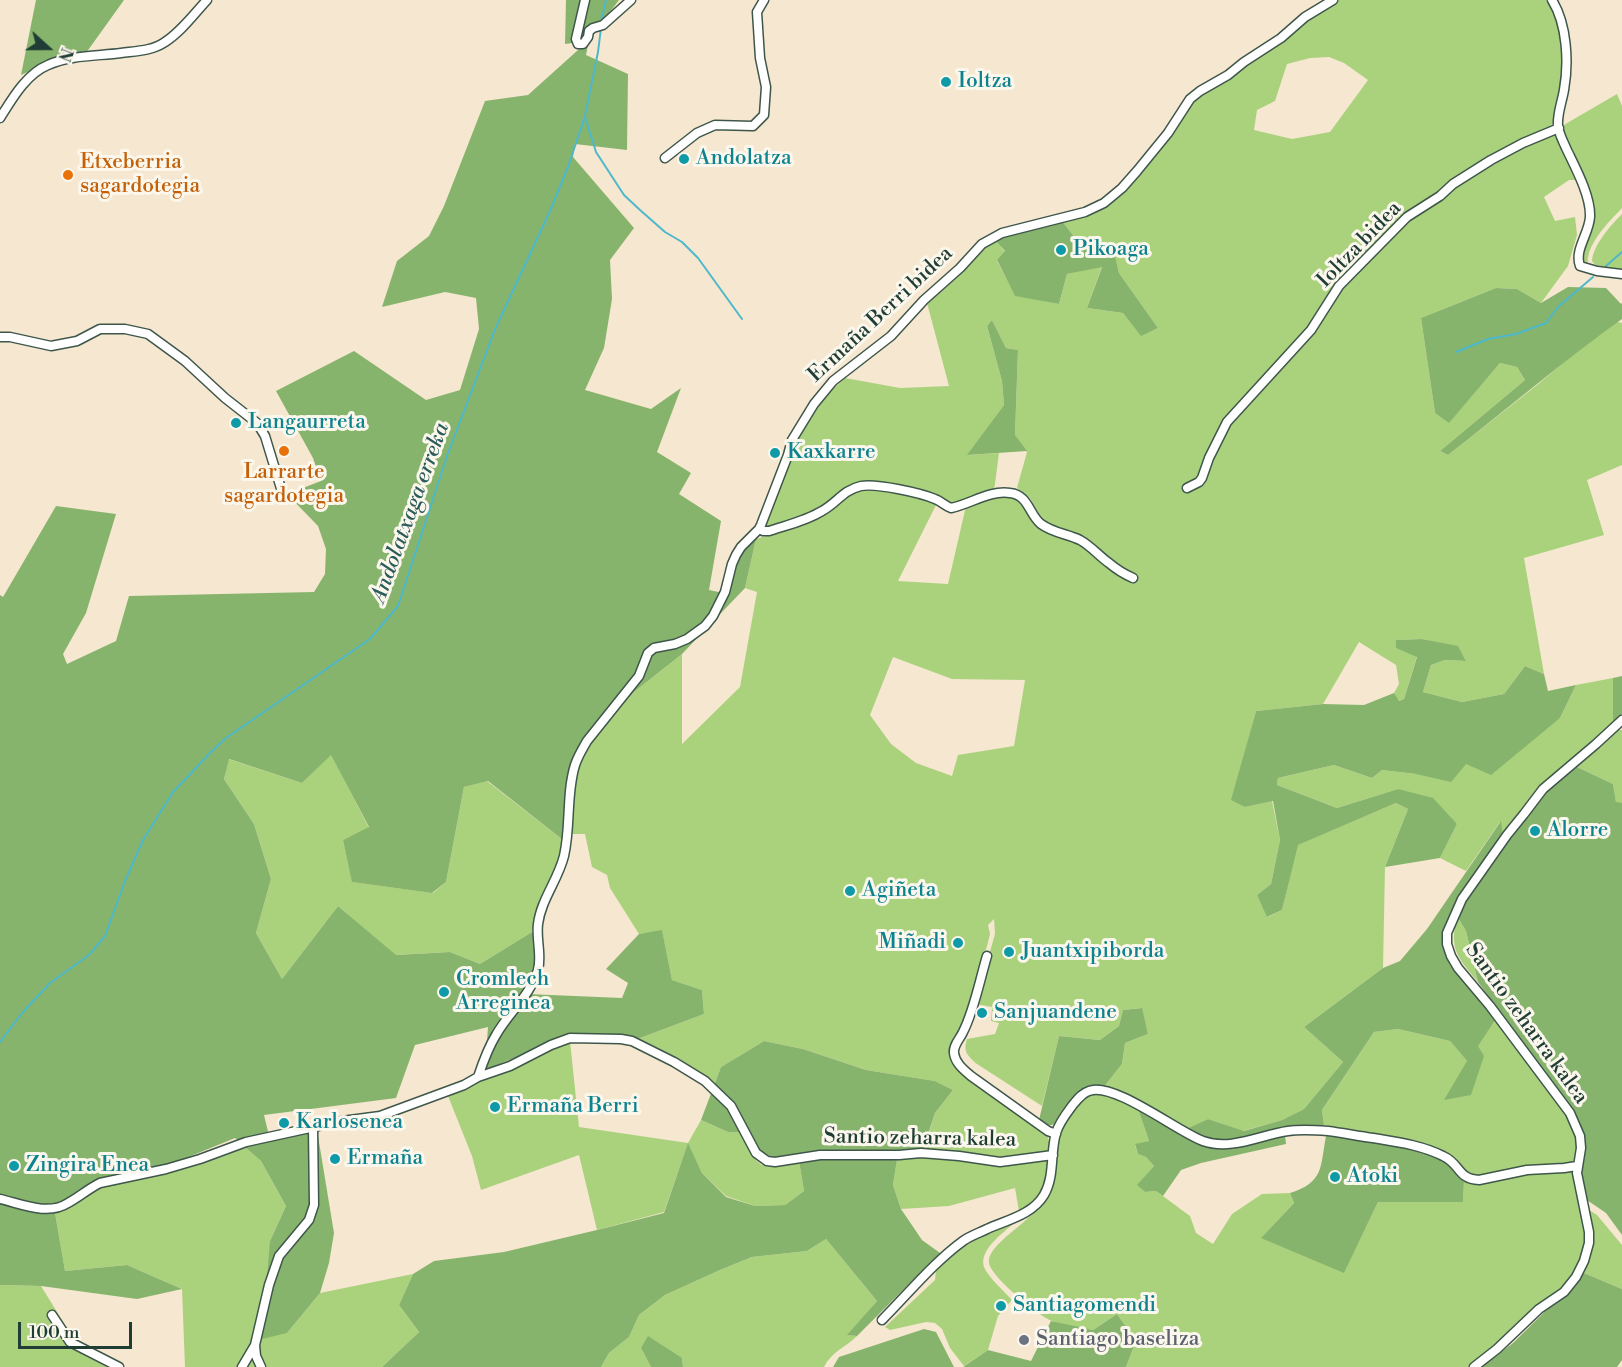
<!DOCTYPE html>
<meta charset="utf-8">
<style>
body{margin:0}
#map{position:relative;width:1622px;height:1367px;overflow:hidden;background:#f6e7d0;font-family:"Libre Bodoni",serif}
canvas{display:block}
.north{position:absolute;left:18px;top:18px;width:60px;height:60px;-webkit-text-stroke:4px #fbf7ec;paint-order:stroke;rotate:111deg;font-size:16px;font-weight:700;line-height:24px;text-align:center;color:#1f3d34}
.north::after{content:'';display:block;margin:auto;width:21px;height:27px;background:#1f3d34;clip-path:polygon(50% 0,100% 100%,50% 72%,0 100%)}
.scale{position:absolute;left:18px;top:1322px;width:114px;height:27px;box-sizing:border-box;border:3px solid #1f3d34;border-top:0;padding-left:8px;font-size:18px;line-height:21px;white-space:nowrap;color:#1f3d34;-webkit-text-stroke:4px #fbf7ec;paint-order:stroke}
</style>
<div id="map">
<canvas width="1622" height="1367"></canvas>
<div class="north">N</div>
<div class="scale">100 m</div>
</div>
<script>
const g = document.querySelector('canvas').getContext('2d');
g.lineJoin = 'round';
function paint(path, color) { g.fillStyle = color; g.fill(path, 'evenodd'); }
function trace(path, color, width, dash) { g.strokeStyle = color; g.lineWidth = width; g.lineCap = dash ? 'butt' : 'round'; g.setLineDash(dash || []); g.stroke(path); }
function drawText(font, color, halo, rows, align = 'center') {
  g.font = font + ' "Libre Bodoni",serif'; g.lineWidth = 6; g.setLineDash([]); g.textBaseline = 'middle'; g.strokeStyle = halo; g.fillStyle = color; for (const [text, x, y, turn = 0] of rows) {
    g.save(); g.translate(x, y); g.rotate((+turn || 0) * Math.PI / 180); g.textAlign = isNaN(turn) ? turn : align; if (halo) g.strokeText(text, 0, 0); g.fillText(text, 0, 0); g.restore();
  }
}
const green = new Path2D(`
 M 1336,0 L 1546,0 L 1557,15 L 1563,54 L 1563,84 L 1555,120 L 1550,127 L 1484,160 L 1437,195 L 1405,216 L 1335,287 L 1309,329 L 1230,416 L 1219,430 L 1210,449 L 1199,477 L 1185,487 L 1187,491 L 1193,490 L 1201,483 L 1222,437 L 1233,421 L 1272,375 L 1314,330 L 1341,288 L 1409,218 L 1493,160 L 1549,133 L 1557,134 L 1577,180 L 1569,180 L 1544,197 L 1555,221 L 1575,217 L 1577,235 L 1568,266 L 1541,303 L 1517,289 L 1496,288 L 1421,318 L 1435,413 L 1449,422 L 1500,363 L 1517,367 L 1525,380 L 1440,451 L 1448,455 L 1537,385 L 1581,348 L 1617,322 L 1622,323 L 1622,465 L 1587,480 L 1604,535 L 1524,558 L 1544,674 L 1525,666 L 1504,694 L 1462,702 L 1423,692 L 1431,665 L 1445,660 L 1466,661 L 1458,647 L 1422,639 L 1396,640 L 1397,648 L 1417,656 L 1404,699 L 1398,701 L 1394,693 L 1399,684 L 1396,665 L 1359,642 L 1323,704 L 1256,711 L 1232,799 L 1245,807 L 1272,801 L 1280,840 L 1271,884 L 1257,895 L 1268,917 L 1282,910 L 1297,845 L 1396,803 L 1408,809 L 1385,867 L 1383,968 L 1304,1027 L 1343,1062 L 1304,1109 L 1282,1120 L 1243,1131 L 1208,1119 L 1186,1130 L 1141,1104 L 1103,1088 L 1122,1064 L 1125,1043 L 1148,1034 L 1141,1008 L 1123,1010 L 1119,1026 L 1100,1040 L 1059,1036 L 1042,1106 L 977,1064 C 967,1055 963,1052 967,1039 L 995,1034 L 999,1023 L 991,1021 L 992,1007 L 975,1004 L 995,934 L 994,919 L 988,925 L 990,934 L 987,946 L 965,1020 L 952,1046 L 951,1054 L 955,1064 L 965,1076 L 1047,1135 C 1053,1146 1049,1181 1042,1193 C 1037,1202 1027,1206 1019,1211 L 1015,1188 L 949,1206 L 901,1209 L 893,1185 L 897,1159 L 922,1156 L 935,1113 L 953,1090 L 935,1081 L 866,1070 L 803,1049 L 764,1041 L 721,1067 L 715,1083 L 677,1060 L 635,1040 L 704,1014 L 702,990 L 672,980 L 662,931 L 639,934 L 610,888 L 607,875 L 592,867 L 585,834 L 569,834 L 575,774 L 589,743 L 634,692 L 682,654 L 682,744 L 740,687 L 757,592 L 745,588 L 756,539 C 778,532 801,526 822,515 C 832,510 838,500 847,495 C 868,481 915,494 937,503 L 898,581 L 948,584 L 966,506 L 991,497 L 1012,496 L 1023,501 L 1032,518 L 1038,525 L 1050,533 L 1078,542 L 1111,569 L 1127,579 L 1133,575 L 1116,564 L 1090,541 L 1079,535 L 1057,528 L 1045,521 L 1039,514 L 1030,498 L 1017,488 L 1027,452 L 1015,436 L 1018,350 L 1006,348 L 992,320 L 987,326 L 1002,381 L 1004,405 L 968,455 L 999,453 L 994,491 C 985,494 963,504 955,504 C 948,504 944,499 938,497 C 923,491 886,483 870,483 C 845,484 832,505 810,515 C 798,521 784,523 771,527 L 766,528 L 764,525 L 791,459 L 795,440 L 820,401 L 845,378 L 900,388 L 949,386 L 927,303 L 958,273 L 983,247 L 995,239 L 1005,252 L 997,261 L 1015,295 L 1059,304 L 1067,274 L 1102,266 L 1087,308 L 1123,313 L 1141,335 L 1158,328 L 1119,273 L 1113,248 L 1083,248 L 1062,221 L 1085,215 L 1104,206 L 1129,186 L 1169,137 L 1190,104 L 1202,94 L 1229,78 L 1281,40 L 1299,23 ZM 1329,57 L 1344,63 L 1368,80 L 1330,132 L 1292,139 L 1254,130 L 1257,110 L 1275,101 L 1287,64 L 1310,58 ZM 893,657 L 952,679 L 1025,680 L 1014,746 L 958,755 L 952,776 L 916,763 L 891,744 L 870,715 Z
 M 1617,94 L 1622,106 L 1622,208 C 1608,223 1585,245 1588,266 L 1583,264 L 1581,260 L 1592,219 L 1562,126 Z
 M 1622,214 L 1622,271 C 1612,269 1598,270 1592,261 C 1593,245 1611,225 1622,214 Z
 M 1613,678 L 1613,722 L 1503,836 L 1500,822 L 1466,871 L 1440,858 L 1457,824 L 1398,789 L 1337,808 L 1277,785 L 1278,778 L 1334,765 L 1372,778 L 1382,770 L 1416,774 L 1465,763 L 1560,718 L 1576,685 Z
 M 1619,730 L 1622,730 L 1622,803 L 1616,803 L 1613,784 L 1577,767 Z
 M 331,754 L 369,828 L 343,840 L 353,882 L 433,893 L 446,882 L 464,787 L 487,781 L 563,840 L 554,873 L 541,900 L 532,932 L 480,964 L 450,952 L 395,955 L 338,906 L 282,979 L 256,933 L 271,879 L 254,824 L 224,779 L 228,759 L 302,783 Z
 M 1457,916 L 1466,931 L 1478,982 C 1457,957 1449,949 1457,916 Z
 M 1496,1019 L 1566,1110 L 1577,1134 L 1578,1148 L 1574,1160 L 1570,1164 L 1479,1177 L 1470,1176 L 1419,1143 L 1324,1125 L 1322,1110 L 1374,1032 L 1398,1029 L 1450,1041 L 1467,1061 Z
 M 570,1041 L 579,1127 L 688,1143 L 701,1120 L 728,1132 L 742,1132 C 757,1169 761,1173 799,1161 L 804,1191 L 785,1205 L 755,1206 L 726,1196 L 702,1173 L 688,1144 L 664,1212 L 597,1230 L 579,1155 L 481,1190 L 472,1156 L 448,1096 Z
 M 1093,1093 L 1111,1096 L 1138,1109 L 1149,1141 L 1135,1145 L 1138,1154 L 1146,1157 L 1154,1166 L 1138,1185 L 1145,1192 L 1156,1191 L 1190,1216 L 1196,1233 L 1213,1244 L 1232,1214 L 1262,1194 L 1290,1193 L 1294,1203 L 1262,1237 L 1344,1272 L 1378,1202 L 1463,1202 L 1464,1182 L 1476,1183 L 1538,1172 L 1571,1172 L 1575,1175 L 1585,1227 L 1586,1244 L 1581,1261 L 1567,1285 L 1470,1367 L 1126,1367 L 1136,1341 L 1117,1314 L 1093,1330 C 1080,1328 1065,1326 1052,1321 C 1039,1316 991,1277 989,1263 C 986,1245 1032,1221 1039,1205 C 1054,1168 1051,1113 1093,1093 Z
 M 245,1146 L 261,1161 L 286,1206 L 270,1241 L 287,1333 L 320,1293 L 413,1274 L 399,1305 L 419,1332 L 382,1367 L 185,1367 L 182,1289 L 127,1265 L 65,1271 L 55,1213 L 72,1205 L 90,1191 L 107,1184 L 209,1161 Z
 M 1586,1208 L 1597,1215 L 1622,1245 L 1622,1289 L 1584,1273 L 1591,1248 Z
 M 1019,1219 C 1007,1230 978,1249 984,1267 C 988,1277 1004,1291 1012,1300 L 998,1316 L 988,1350 L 964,1366 L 950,1348 L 942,1329 L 935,1323 L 926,1322 L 890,1330 L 885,1327 L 935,1280 L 936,1270 L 947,1258 L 965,1244 Z
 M 826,1239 L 877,1301 L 848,1335 L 857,1336 C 846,1347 831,1352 824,1367 L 683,1367 L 682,1358 L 641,1348 L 651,1367 L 601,1367 L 609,1353 L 629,1337 L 639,1315 L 665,1295 L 720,1270 L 752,1257 L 807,1251 Z
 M 0,1285 L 41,1286 L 67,1328 L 56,1334 L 70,1345 L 115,1367 L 0,1367 Z`);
const forest = new Path2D(`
 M 36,0 L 124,0 L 86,53 L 63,56 L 21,75 Z
 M 566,0 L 619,0 L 589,40 L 586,55 L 628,74 L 627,150 L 575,144 L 573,157 L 634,228 L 610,260 L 612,299 L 604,348 L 585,390 L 651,409 L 681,388 L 657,452 L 691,473 L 679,494 L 721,521 L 709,590 L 728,594 C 734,569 735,556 756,539 L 745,588 L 682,654 L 634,692 L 589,743 L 575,774 L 563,840 L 488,781 L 464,787 L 446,882 L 432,893 L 352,882 L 343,840 L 369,827 L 331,755 L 302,783 L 229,759 L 224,779 L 254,824 L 271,879 L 256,933 L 282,979 L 338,906 L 396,955 L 450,952 L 480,964 L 532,932 L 542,956 L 527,994 L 622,998 L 628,983 L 606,969 L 639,934 L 662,930 L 672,980 L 702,990 L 704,1014 L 635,1040 L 570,1035 L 485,1070 L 488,1027 L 415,1045 L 396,1098 L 264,1115 L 270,1140 L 317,1130 L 334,1233 L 329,1263 L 320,1293 L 287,1333 L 262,1339 L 270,1241 L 286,1206 L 261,1161 L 235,1138 L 169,1165 L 91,1182 L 54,1207 L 65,1271 L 127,1265 L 182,1289 L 137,1299 L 41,1286 L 0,1285 L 0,595 L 3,597 L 56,506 L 116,514 L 86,613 L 63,654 L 67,664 L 116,641 L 129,596 L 314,592 L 325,574 L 326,549 L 318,526 L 287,494 L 321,481 L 313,458 L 276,391 L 354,351 L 426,400 L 460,390 L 479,329 L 476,298 L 445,292 L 382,307 L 397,261 L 429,236 L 444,206 L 485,101 L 528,95 L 588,41 L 565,44 Z
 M 1062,221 L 1083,248 L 1113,247 L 1119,273 L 1158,328 L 1141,336 L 1123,313 L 1087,308 L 1102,267 L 1067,274 L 1059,304 L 1015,296 L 997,260 L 1005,251 L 995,240 L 1018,230 Z
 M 1568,287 L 1606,288 L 1621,304 L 1622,303 L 1622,319 C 1562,362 1506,410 1448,455 L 1440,451 L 1525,380 L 1517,367 L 1500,363 L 1449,423 L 1435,413 L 1421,318 L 1496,288 L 1517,289 L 1541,303 Z
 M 992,320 L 1006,348 L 1018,350 L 1015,435 L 1027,451 L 967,455 L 1004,405 L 1002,381 L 987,326 Z
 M 1422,639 L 1458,646 L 1466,661 L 1445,660 L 1431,665 L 1423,692 L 1462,702 L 1504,694 L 1525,666 L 1544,674 L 1548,691 L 1576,685 L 1560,718 L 1491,775 L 1466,764 L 1451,782 L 1416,774 L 1382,770 L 1372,778 L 1334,765 L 1278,778 L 1277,785 L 1337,808 L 1398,789 L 1433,798 L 1457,824 L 1440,858 L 1385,867 L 1408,809 L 1396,803 L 1298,845 L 1282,910 L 1267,917 L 1257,895 L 1271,884 L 1280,840 L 1273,801 L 1245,807 L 1231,800 L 1256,711 L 1323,704 L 1364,705 L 1394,693 L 1399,701 L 1404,699 L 1417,657 L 1396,648 L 1396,640 Z
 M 1622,676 L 1622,714 L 1613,722 L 1613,678 Z
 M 1577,767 L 1613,784 L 1616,802 L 1622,803 L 1622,1235 L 1606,1213 L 1584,1198 L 1581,1169 L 1585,1145 L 1583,1131 L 1576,1116 L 1478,982 L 1466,931 L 1457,916 L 1465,902 L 1532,806 L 1550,789 Z
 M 1501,821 L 1503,836 L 1450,915 L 1444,930 L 1443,946 L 1450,965 L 1474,992 L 1496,1019 L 1478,1046 L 1484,1056 L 1471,1095 L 1444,1100 L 1467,1061 L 1450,1041 L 1398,1029 L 1374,1032 L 1322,1110 L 1324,1125 L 1292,1126 L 1285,1134 L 1286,1144 L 1201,1163 L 1181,1170 L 1163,1196 L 1156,1191 L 1145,1192 L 1137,1185 L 1154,1166 L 1146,1157 L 1138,1154 L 1135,1144 L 1149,1141 L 1138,1109 L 1178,1133 L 1208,1119 L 1244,1131 L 1282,1120 L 1304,1109 L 1343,1062 L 1304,1027 L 1383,968 L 1400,961 L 1427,929 Z
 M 1142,1008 L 1148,1034 L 1125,1043 L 1122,1064 L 1103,1088 L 1092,1088 L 1056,1124 L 1047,1126 L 1039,1120 L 1059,1036 L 1100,1040 L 1119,1026 L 1123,1010 Z
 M 764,1041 L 803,1049 L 866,1070 L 935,1081 L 953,1090 L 935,1113 L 923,1150 L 898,1153 L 893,1185 L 901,1209 L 922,1240 L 940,1253 L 857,1336 L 847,1335 L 877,1301 L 826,1239 L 807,1251 L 752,1257 L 720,1270 L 665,1295 L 639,1315 L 629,1337 L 609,1353 L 601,1367 L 382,1367 L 419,1332 L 399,1305 L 413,1274 L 434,1261 L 504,1252 L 597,1230 L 664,1213 L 688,1143 L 702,1173 L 726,1197 L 755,1206 L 785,1205 L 804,1191 L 799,1161 L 770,1156 L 756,1149 L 748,1132 L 728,1132 L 701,1120 L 721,1067 Z
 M 1326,1136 L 1341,1137 L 1403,1147 L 1438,1158 L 1449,1165 L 1464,1182 L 1463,1202 L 1378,1202 L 1344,1273 L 1261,1238 L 1294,1203 L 1290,1193 C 1324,1182 1320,1168 1326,1136 Z
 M 1584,1273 L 1622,1289 L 1622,1360 L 1617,1367 L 1482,1367 L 1513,1343 Z
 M 1117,1314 L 1136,1341 L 1126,1367 L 963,1367 L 988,1350 L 1031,1361 L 1051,1321 L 1093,1330 Z
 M 924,1329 L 936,1332 L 954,1367 L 833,1367 L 839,1357 Z
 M 648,1336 L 682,1358 L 683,1367 L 651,1367 L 641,1348 Z`);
const stream = new Path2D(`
 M 601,22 L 606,0
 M 585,117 L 596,152 L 624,195 L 640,210 L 665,232 L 682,242 L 698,258 L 742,319
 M 1606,266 L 1622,252
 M 1456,352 L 1488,339 L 1516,334 L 1546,323 L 1558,307 L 1593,277
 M 0,1042 L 22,1013 L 50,983 L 89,955 L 105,936 L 125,881 L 143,840 L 173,792 L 213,750 L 226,738 L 370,639 L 398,606 L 447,456 L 496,327 L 550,211 L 568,167 L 585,116 L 598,52 L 601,28`);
const minor = new Path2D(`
 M 585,0 L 576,39 L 578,44 L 583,44 L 588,37 L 589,31 L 593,28 L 603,25 L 631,0
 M 1552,0 C 1567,24 1569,62 1564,90 C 1562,102 1557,114 1558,126 C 1559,134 1563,141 1566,148 C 1575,167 1591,196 1590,217 C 1589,234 1574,250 1580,266 L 1597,271 L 1622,274
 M 0,118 C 12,99 26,74 48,65 C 70,55 98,56 121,53 C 136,51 152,51 165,42 C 181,32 194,14 207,0
 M 665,158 L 697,133 L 715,125 L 753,126 L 764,115 L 766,87 L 760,58 L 757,12 L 764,0
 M 0,337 L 10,337 L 51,346 L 77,341 L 100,329 L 125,329 L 148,334 L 185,361 L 225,398 L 257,423 L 265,436 L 283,495
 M 1187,488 L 1199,482 L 1202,478 L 1209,458 L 1227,422 L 1311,330 L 1339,286 L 1407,217 L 1440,196 L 1453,184 L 1491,160 L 1523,143 L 1559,128
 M 759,529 L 763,531 L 769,531 C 787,525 806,521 822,511 C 837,503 843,490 861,486 C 876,483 921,493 935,499 C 941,501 945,506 951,508 C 971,504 989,490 1010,493 C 1029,495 1029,515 1041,524 C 1053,533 1068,534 1080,540 C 1091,546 1099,556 1109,563 C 1116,569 1124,574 1133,578
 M 987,956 C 980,979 974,1011 963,1032 C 960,1039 953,1045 954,1053 C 955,1063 964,1070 971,1076 L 1048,1131 L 1056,1134
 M 478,1077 C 483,1062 488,1048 496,1035 C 509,1012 530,996 538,970 C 542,955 536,940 538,924 C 541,900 558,880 564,856 C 571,826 566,794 575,765 C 578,756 583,748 587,741 L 639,676 L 648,653 L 654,648 L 675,644 L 687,639 L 705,626 L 713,616 L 725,592 L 732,564 L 736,555 L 741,547 L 759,529 L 761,525 L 788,455 L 792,440 L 814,404 L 833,381 L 891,336 L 924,300 L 960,268 L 982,244 L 1002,233 L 1085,212 L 1104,203 L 1122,188 L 1137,171 L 1168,133 L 1190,99 L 1200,91 L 1228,75 L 1244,62 L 1281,38 L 1305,17 L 1333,0
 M 0,1199 C 22,1204 48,1216 68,1203 C 79,1197 88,1189 100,1183 L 166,1169 L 200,1159 L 246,1142 L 342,1121 L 380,1116 L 464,1085 L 478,1077 L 510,1066 L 551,1045 L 570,1038 L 621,1039 L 632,1041 L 674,1062 L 705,1081 L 731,1106 L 756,1153 L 767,1161 L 775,1162 L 820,1155 L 899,1155 L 921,1153 L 959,1156 L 1000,1162 L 1053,1155
 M 52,1315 L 70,1342 L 119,1367
 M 882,1320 C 908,1294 933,1263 963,1241 C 970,1236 979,1233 987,1229 C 1007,1220 1032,1215 1044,1195 C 1055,1176 1050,1153 1056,1133 C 1059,1123 1066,1114 1072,1106 C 1077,1100 1082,1093 1089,1091 C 1113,1081 1178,1132 1203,1141 C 1231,1151 1260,1135 1288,1131 C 1301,1129 1315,1130 1328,1131 C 1343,1133 1358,1136 1373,1138 C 1397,1142 1421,1145 1443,1156 C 1461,1164 1457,1179 1479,1180 L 1527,1170 L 1564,1168 L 1577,1166
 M 242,1367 L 255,1345
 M 261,1367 L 256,1356 L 255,1345 L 269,1285 L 279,1256 L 309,1220 L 314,1205 L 313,1128
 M 1474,1367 L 1497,1349 L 1539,1309 L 1564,1292 L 1576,1277 L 1584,1261 L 1589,1243 L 1589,1232 L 1577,1173 L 1581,1148 L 1580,1136 L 1570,1113 L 1490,1006 L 1458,968 L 1451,956 L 1447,944 L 1447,933 L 1462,899 L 1507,835 L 1524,814 L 1543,789 L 1596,744 L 1622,720`);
const markers = [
 [946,82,6,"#0f9aa8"],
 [684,159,6,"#0f9aa8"],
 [68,175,6,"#e8710a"],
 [1061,250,6,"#0f9aa8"],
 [236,423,6,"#0f9aa8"],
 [284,451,6,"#e8710a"],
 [775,453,6,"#0f9aa8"],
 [1535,831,6,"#0f9aa8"],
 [850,891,6,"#0f9aa8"],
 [958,943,6,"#0f9aa8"],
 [1009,952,6,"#0f9aa8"],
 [444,992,6,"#0f9aa8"],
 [982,1013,6,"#0f9aa8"],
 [495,1107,6,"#0f9aa8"],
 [284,1123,6,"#0f9aa8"],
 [335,1159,6,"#0f9aa8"],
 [14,1166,6,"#0f9aa8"],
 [1335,1177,6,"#0f9aa8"],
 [1001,1306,6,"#0f9aa8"],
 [1024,1340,6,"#6b7280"]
];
const cultureNames = [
 ["Ioltza",958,82],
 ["Andolatza",696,159],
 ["Pikoaga",1073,250],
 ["Langaurreta",248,423],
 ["Kaxkarre",787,453],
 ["Alorre",1547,831],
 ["Agiñeta",862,891],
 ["Miñadi",946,943,"right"],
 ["Juantxipiborda",1021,952],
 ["Cromlech",456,980],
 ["Arreginea",456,1004],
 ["Sanjuandene",994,1013],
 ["Ermaña Berri",507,1107],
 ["Karlosenea",296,1123],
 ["Ermaña",347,1159],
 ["Zingira Enea",26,1166],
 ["Atoki",1347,1177],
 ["Santiagomendi",1013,1306]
];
const foodNames = [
 ["Etxeberria",80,163],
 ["sagardotegia",80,187],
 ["Larrarte",284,473,"center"],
 ["sagardotegia",284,497,"center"]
];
const streetNames = [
 ["Ioltza bidea",1360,245,-46],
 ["Ermaña Berri bidea",881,315,-43],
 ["Santio zeharra kalea",1526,1024,54],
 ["Santio zeharra kalea",920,1139,1]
];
const worshipNames = [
 ["Santiago baseliza",1036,1340]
];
const waterNames = [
 ["Andolatxaga erreka",411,513,-70]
];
paint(green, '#aad27d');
paint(forest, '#87b46c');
trace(stream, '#4eb8cb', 2);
trace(minor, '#3f564b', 11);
trace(minor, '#fff', 8);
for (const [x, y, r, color] of markers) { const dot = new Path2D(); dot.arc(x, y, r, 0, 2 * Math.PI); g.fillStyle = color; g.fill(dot); trace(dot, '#fbf7ec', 2); }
drawText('21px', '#0d838f', '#fbf7ec', cultureNames, 'left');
drawText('21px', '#c56008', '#fbf7ec', foodNames, 'left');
drawText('21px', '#1f3d34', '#fbf7ec', streetNames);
drawText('21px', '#5b616d', '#fbf7ec', worshipNames, 'left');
drawText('italic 22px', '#2b5c5a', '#fbf7ec', waterNames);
</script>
